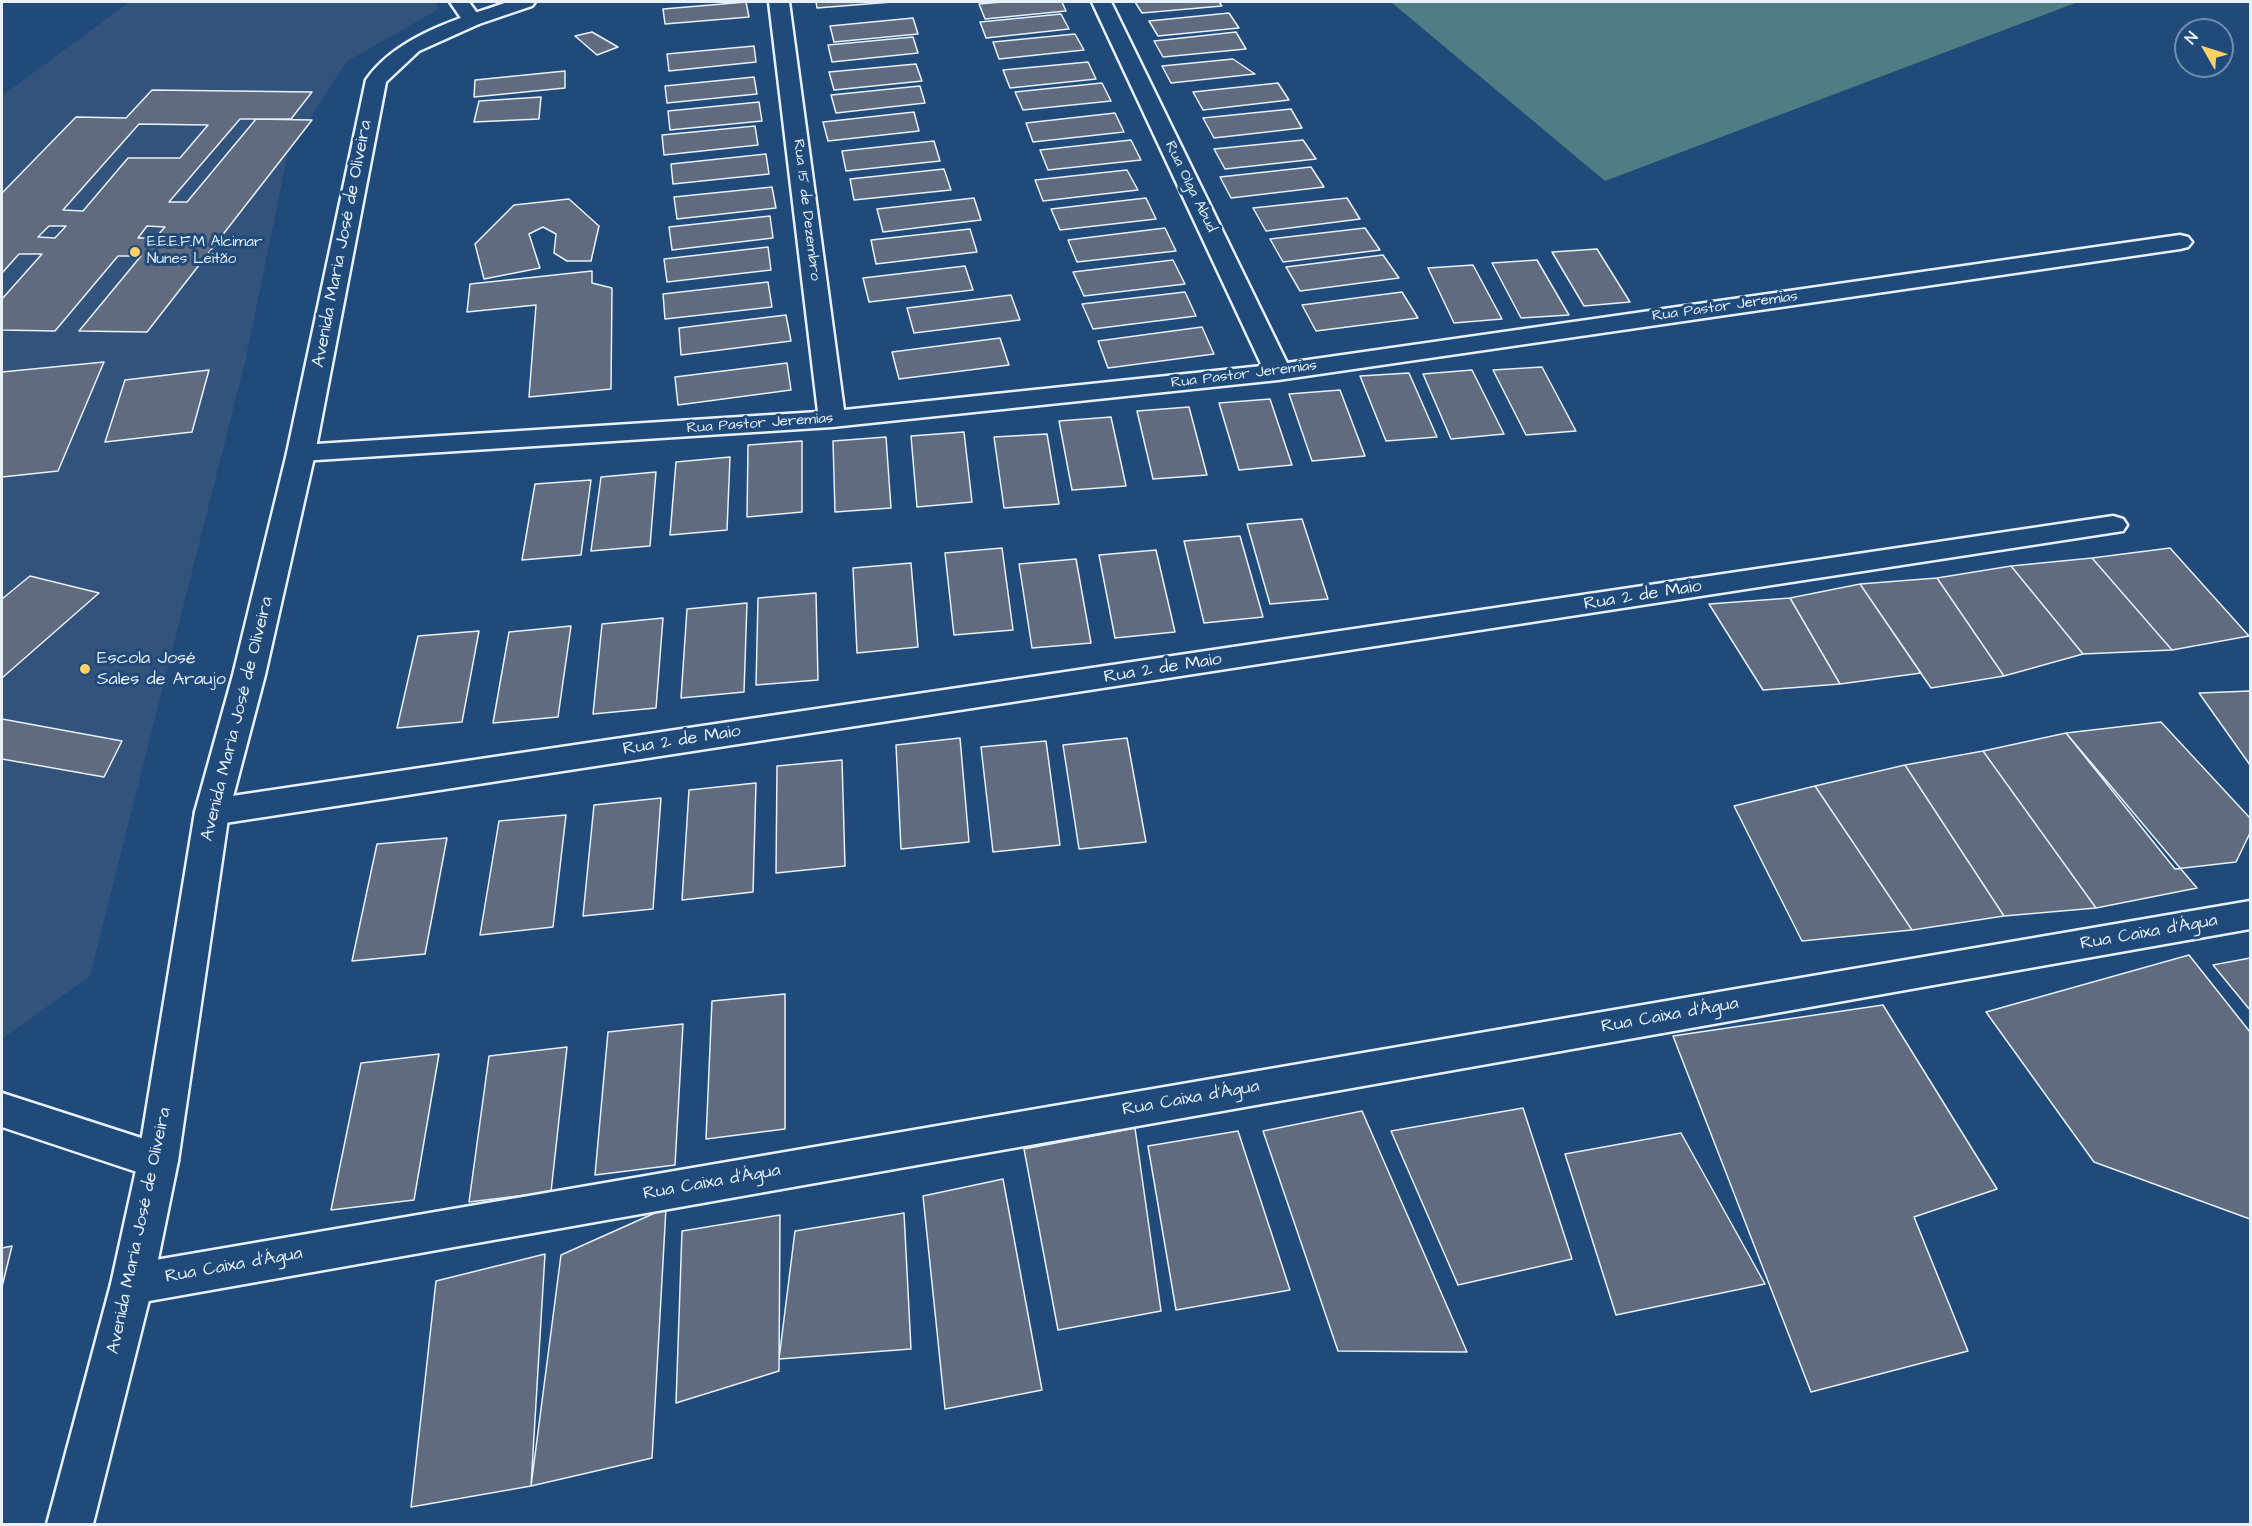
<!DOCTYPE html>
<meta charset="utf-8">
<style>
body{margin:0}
#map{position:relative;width:2252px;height:1526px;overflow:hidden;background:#1f4a7a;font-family:"Architects Daughter",sans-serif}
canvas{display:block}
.frame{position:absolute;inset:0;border:3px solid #e8f1f8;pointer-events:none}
.north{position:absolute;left:2174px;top:18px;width:60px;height:60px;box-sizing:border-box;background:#1f4a7a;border:2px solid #6f8dac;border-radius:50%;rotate:309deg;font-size:16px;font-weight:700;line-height:24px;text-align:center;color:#e8f1f8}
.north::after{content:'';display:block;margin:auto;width:21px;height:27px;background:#ffd166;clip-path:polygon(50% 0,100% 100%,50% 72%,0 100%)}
</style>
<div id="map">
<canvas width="2252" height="1526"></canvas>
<div class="frame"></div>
<div class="north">N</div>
</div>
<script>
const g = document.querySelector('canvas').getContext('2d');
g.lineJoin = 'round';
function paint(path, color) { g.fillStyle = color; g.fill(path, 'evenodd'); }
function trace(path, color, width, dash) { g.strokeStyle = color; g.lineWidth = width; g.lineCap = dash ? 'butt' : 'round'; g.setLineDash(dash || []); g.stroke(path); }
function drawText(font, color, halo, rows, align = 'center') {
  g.font = font + ' "Architects Daughter",sans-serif'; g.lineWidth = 6; g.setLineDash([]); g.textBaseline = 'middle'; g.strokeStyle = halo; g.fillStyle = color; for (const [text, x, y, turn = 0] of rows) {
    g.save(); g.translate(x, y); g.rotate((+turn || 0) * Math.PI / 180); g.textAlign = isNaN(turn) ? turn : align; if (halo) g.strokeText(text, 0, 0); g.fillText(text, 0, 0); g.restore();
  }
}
const built = new Path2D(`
 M 129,2 L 437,2 L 437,10 L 346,62 L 288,153 L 245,362 L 90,976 L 2,1039 L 2,96 Z`);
const green = new Path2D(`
 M 1391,2 L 2078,2 L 1605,181 Z`);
const building = new Path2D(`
 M 746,2 L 749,17 L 665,24 L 663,9 Z
 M 816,2 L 892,2 L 817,8 Z
 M 1002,2 L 1062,2 L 1066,11 L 985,19 L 979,4 Z
 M 1135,2 L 1219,2 L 1222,6 L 1142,13 Z
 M 1229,13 L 1239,28 L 1158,36 L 1149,21 Z
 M 1061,14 L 1069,29 L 986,38 L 980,22 Z
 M 913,18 L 918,34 L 834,42 L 830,26 Z
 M 592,32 L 618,47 L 597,55 L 575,36 Z
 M 1236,32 L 1246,49 L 1163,57 L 1154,41 Z
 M 1075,34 L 1084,50 L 999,59 L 993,42 Z
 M 913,37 L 918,53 L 832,62 L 828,45 Z
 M 754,46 L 756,62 L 669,71 L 667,54 Z
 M 1233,59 L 1255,74 L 1171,83 L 1162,66 Z
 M 1088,62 L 1096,79 L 1010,88 L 1003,70 Z
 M 916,64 L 922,81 L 834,90 L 829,72 Z
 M 565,71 L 565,88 L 474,97 L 475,80 Z
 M 754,77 L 757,94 L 667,103 L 665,86 Z
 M 1102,83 L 1111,101 L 1023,110 L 1015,92 Z
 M 1278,83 L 1289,100 L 1203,110 L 1193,92 Z
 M 920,86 L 925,103 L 836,113 L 831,95 Z
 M 152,90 L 312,92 L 291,119 L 240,119 L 169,202 L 187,202 L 256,119 L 312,120 L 147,332 L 79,331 L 141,256 L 118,256 L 55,331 L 2,330 L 2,299 L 42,254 L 19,254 L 2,273 L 2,193 L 76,117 L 126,118 ZM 139,124 L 208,125 L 180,158 L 128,158 L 83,211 L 63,210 ZM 49,226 L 66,226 L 55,238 L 38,237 ZM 147,226 L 165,227 L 155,238 L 138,238 Z
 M 541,97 L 539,119 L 474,122 L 479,101 Z
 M 759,102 L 762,121 L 670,130 L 668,111 Z
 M 1291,109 L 1302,128 L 1214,138 L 1203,118 Z
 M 914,112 L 919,131 L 828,141 L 823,122 Z
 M 1115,113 L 1124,132 L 1033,142 L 1026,123 Z
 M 755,126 L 758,145 L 664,155 L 662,135 Z
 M 1131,140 L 1141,160 L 1048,170 L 1040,150 Z
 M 1303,140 L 1316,159 L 1225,169 L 1214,149 Z
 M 934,141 L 940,161 L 846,171 L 842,151 Z
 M 766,154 L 769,174 L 673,184 L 671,164 Z
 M 1311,167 L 1324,187 L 1231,198 L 1220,177 Z
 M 944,169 L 951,190 L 854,200 L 850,179 Z
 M 1127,170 L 1138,190 L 1043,201 L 1035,180 Z
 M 772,187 L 776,208 L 677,219 L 674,197 Z
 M 974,198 L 981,220 L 883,232 L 877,209 Z
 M 1146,198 L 1156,219 L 1060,230 L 1051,209 Z
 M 1347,198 L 1360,219 L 1266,231 L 1253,208 Z
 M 569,199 L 599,226 L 591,261 L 567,261 L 554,253 L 556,234 L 543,227 L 529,234 L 540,268 L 484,279 L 475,244 L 514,205 Z
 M 770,216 L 773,238 L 672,250 L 669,227 Z
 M 1165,228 L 1176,251 L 1077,262 L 1068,240 Z
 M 1365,228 L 1380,250 L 1283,262 L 1270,239 Z
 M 970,229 L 977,252 L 876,264 L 871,240 Z
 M 768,247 L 771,270 L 667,282 L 664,259 Z
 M 1597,249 L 1630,302 L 1584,306 L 1552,252 Z
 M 1383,255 L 1399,278 L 1300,291 L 1286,267 Z
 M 1173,260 L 1185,284 L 1084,296 L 1073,272 Z
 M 1537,260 L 1569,315 L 1521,318 L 1492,263 Z
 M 1473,265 L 1502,319 L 1454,323 L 1428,268 Z
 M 965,266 L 973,290 L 869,302 L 863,278 Z
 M 592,271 L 592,283 L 612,288 L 611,389 L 529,397 L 536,305 L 467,312 L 470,284 Z
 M 768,282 L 772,307 L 665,319 L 663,294 Z
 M 1185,292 L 1196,316 L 1093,329 L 1082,304 Z
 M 1402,292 L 1418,318 L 1316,331 L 1302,305 Z
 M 1011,295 L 1020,320 L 914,333 L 907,308 Z
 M 786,315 L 791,341 L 681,355 L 679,328 Z
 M 1202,327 L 1214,354 L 1108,368 L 1098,341 Z
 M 1000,338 L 1009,365 L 899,379 L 892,352 Z
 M 104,362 L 58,471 L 2,477 L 2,372 Z
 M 787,363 L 791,390 L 678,405 L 675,377 Z
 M 1542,367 L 1576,431 L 1526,435 L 1493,370 Z
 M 209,370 L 192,432 L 105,442 L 125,380 Z
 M 1472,370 L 1504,434 L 1451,439 L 1423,374 Z
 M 1409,373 L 1437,437 L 1386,441 L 1360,376 Z
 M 1340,390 L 1365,456 L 1312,461 L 1289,394 Z
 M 1270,399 L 1292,465 L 1239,470 L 1219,403 Z
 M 1189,407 L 1207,475 L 1153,479 L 1137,411 Z
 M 1111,417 L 1126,486 L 1072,490 L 1059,421 Z
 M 964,432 L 972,502 L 917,507 L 911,436 Z
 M 1047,434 L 1059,504 L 1004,508 L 994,437 Z
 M 886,437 L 891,508 L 835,512 L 833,441 Z
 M 802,441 L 802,512 L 747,517 L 748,445 Z
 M 730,457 L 727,530 L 670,535 L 676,462 Z
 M 656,472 L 650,546 L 591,551 L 601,477 Z
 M 591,480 L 581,555 L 522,560 L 535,484 Z
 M 1302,519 L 1328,599 L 1270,604 L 1247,524 Z
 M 1240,536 L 1263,617 L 1204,623 L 1184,541 Z
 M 1002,548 L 1013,630 L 954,635 L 945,553 Z
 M 2170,548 L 2249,636 L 2172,650 L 2092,558 Z
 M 1156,550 L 1175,632 L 1115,638 L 1099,555 Z
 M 2092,558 L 2172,650 L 2083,654 L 2011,566 Z
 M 1076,559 L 1091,643 L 1032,648 L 1019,564 Z
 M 911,563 L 918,647 L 857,653 L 853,568 Z
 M 2011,566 L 2083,654 L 2004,676 L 1937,578 Z
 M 30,576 L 99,593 L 2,678 L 2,599 Z
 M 1937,578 L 2004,676 L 1931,688 L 1860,584 Z
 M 1860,584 L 1921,673 L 1840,684 L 1790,598 Z
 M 816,593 L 818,680 L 756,685 L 758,598 Z
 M 1790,598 L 1840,684 L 1763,690 L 1709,604 Z
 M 747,603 L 744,692 L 681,698 L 687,609 Z
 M 663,618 L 656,708 L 593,714 L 602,624 Z
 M 571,626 L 558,717 L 493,723 L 509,632 Z
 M 479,631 L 462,722 L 397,728 L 418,636 Z
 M 2250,691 L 2250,765 L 2199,693 Z
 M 2,719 L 122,741 L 104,777 L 2,759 Z
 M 2161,722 L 2250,818 L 2250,833 L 2236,862 L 2175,869 L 2066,733 Z
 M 2066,733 L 2197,888 L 2096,908 L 1983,751 Z
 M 960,738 L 969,842 L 901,849 L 896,745 Z
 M 1127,738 L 1146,842 L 1079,849 L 1063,745 Z
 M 1046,741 L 1060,845 L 993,852 L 981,747 Z
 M 1983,751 L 2096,908 L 2004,916 L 1905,765 Z
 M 842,760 L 845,866 L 776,873 L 777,766 Z
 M 1905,765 L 2004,916 L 1912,930 L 1815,786 Z
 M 756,783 L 753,892 L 682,900 L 689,790 Z
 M 1815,786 L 1912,930 L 1802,941 L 1734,806 Z
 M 661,798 L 653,909 L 583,916 L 594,805 Z
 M 566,815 L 553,927 L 480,935 L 499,821 Z
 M 447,838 L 425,954 L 352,961 L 377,844 Z
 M 2189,955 L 2250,1032 L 2250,1219 L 2094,1162 L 1986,1012 Z
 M 2250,958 L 2250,1010 L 2213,965 Z
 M 785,994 L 785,1129 L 706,1139 L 712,1001 Z
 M 1883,1005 L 1997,1189 L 1914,1217 L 1968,1351 L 1811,1392 L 1673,1036 Z
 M 683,1024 L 675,1165 L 595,1175 L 608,1032 Z
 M 567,1047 L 551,1192 L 469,1202 L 489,1056 Z
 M 439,1054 L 414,1200 L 331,1210 L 361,1063 Z
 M 1523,1108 L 1572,1259 L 1458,1285 L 1391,1131 Z
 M 1362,1111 L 1467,1352 L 1338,1351 L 1263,1131 Z
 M 1135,1128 L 1161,1311 L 1058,1330 L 1024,1149 Z
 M 1238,1131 L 1290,1290 L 1176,1310 L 1148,1146 Z
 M 1681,1133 L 1765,1284 L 1616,1315 L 1565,1154 Z
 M 1003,1179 L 1042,1390 L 945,1409 L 923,1196 Z
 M 666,1208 L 652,1458 L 531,1486 L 561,1255 Z
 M 904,1213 L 911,1349 L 779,1359 L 795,1231 Z
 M 780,1215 L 779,1371 L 676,1403 L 682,1231 Z
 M 12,1246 L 2,1287 L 2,1248 Z
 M 545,1254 L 531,1486 L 411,1507 L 436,1281 Z`);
const minor = new Path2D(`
 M 450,2 L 469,2 L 482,20 L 479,24 L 465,24 Z
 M 769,2 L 789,2 L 844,410 L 1262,366 L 1092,2 L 1111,2 L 1287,363 L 2180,235 L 2188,237 L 2192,242 L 2188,247 L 2180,249 L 1278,380 L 832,427 L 301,461 L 291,459 L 287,453 L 291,447 L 301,445 L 818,412 Z
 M 2113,516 L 2123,519 L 2127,525 L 2123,531 L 212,825 L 200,821 L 195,812 L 200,803 L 212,799 Z
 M 2250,901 L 2250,929 L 132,1304 L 117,1298 L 111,1284 L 117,1270 L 132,1264 Z
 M 2,1093 L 172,1148 L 178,1161 L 172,1174 L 158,1179 L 2,1127 Z`);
const tertiary = new Path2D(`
 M 508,2 L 535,2 L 532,6 L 479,24 L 419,51 L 386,82 L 315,453 L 265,675 L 229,812 L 178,1161 L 153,1284 L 93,1524 L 47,1524 L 111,1284 L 138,1161 L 195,812 L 233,675 L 287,453 L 366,80 C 396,36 460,18 508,2 Z`);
const markers = [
 [135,252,6,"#ffd166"],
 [85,669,6,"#ffd166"]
];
const farStreetnames = [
 ["Rua Olga Abud",1190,187,64],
 ["Rua 15 de Dezembro",806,210,83],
 ["Rua Pastor Jeremias",1725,307,-8],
 ["Rua Pastor Jeremias",1244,375,-7],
 ["Rua Pastor Jeremias",760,424,-4]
];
const farPoinames = [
 ["E.E.E.F.M Alcimar",147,243],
 ["Nunes Leitão",147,260]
];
const streetNames = [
 ["Avenida Maria José de Oliveira",343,244,-79],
 ["Rua 2 de Maio",1643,596,-9],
 ["Rua 2 de Maio",1163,669,-9],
 ["Avenida Maria José de Oliveira",238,719,-76],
 ["Rua 2 de Maio",682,741,-9],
 ["Rua Caixa d'Água",2149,933,-10],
 ["Rua Caixa d'Água",1670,1016,-10],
 ["Rua Caixa d'Água",1191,1099,-10],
 ["Rua Caixa d'Água",712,1183,-10],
 ["Avenida Maria José de Oliveira",140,1231,-78],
 ["Rua Caixa d'Água",234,1266,-10]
];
const poiNames = [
 ["Escola José",97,659],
 ["Sales de Araujo",97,680]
];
paint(built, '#32547c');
paint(green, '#507c84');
paint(building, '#606b80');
trace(building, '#e8f1f8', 1.5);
trace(minor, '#e8f1f8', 5);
trace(tertiary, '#e8f1f8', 5);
paint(minor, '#1f4a7a');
paint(tertiary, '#1f4a7a');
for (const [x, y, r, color] of markers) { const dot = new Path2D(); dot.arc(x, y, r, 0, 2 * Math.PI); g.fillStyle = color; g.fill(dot); trace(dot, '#1f4a7a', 2); }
drawText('15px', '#e8f1f8', '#1f4a7a', farStreetnames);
drawText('15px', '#e8f1f8', '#1f4a7a', farPoinames, 'left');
drawText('18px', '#e8f1f8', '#1f4a7a', streetNames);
drawText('18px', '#e8f1f8', '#1f4a7a', poiNames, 'left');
</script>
